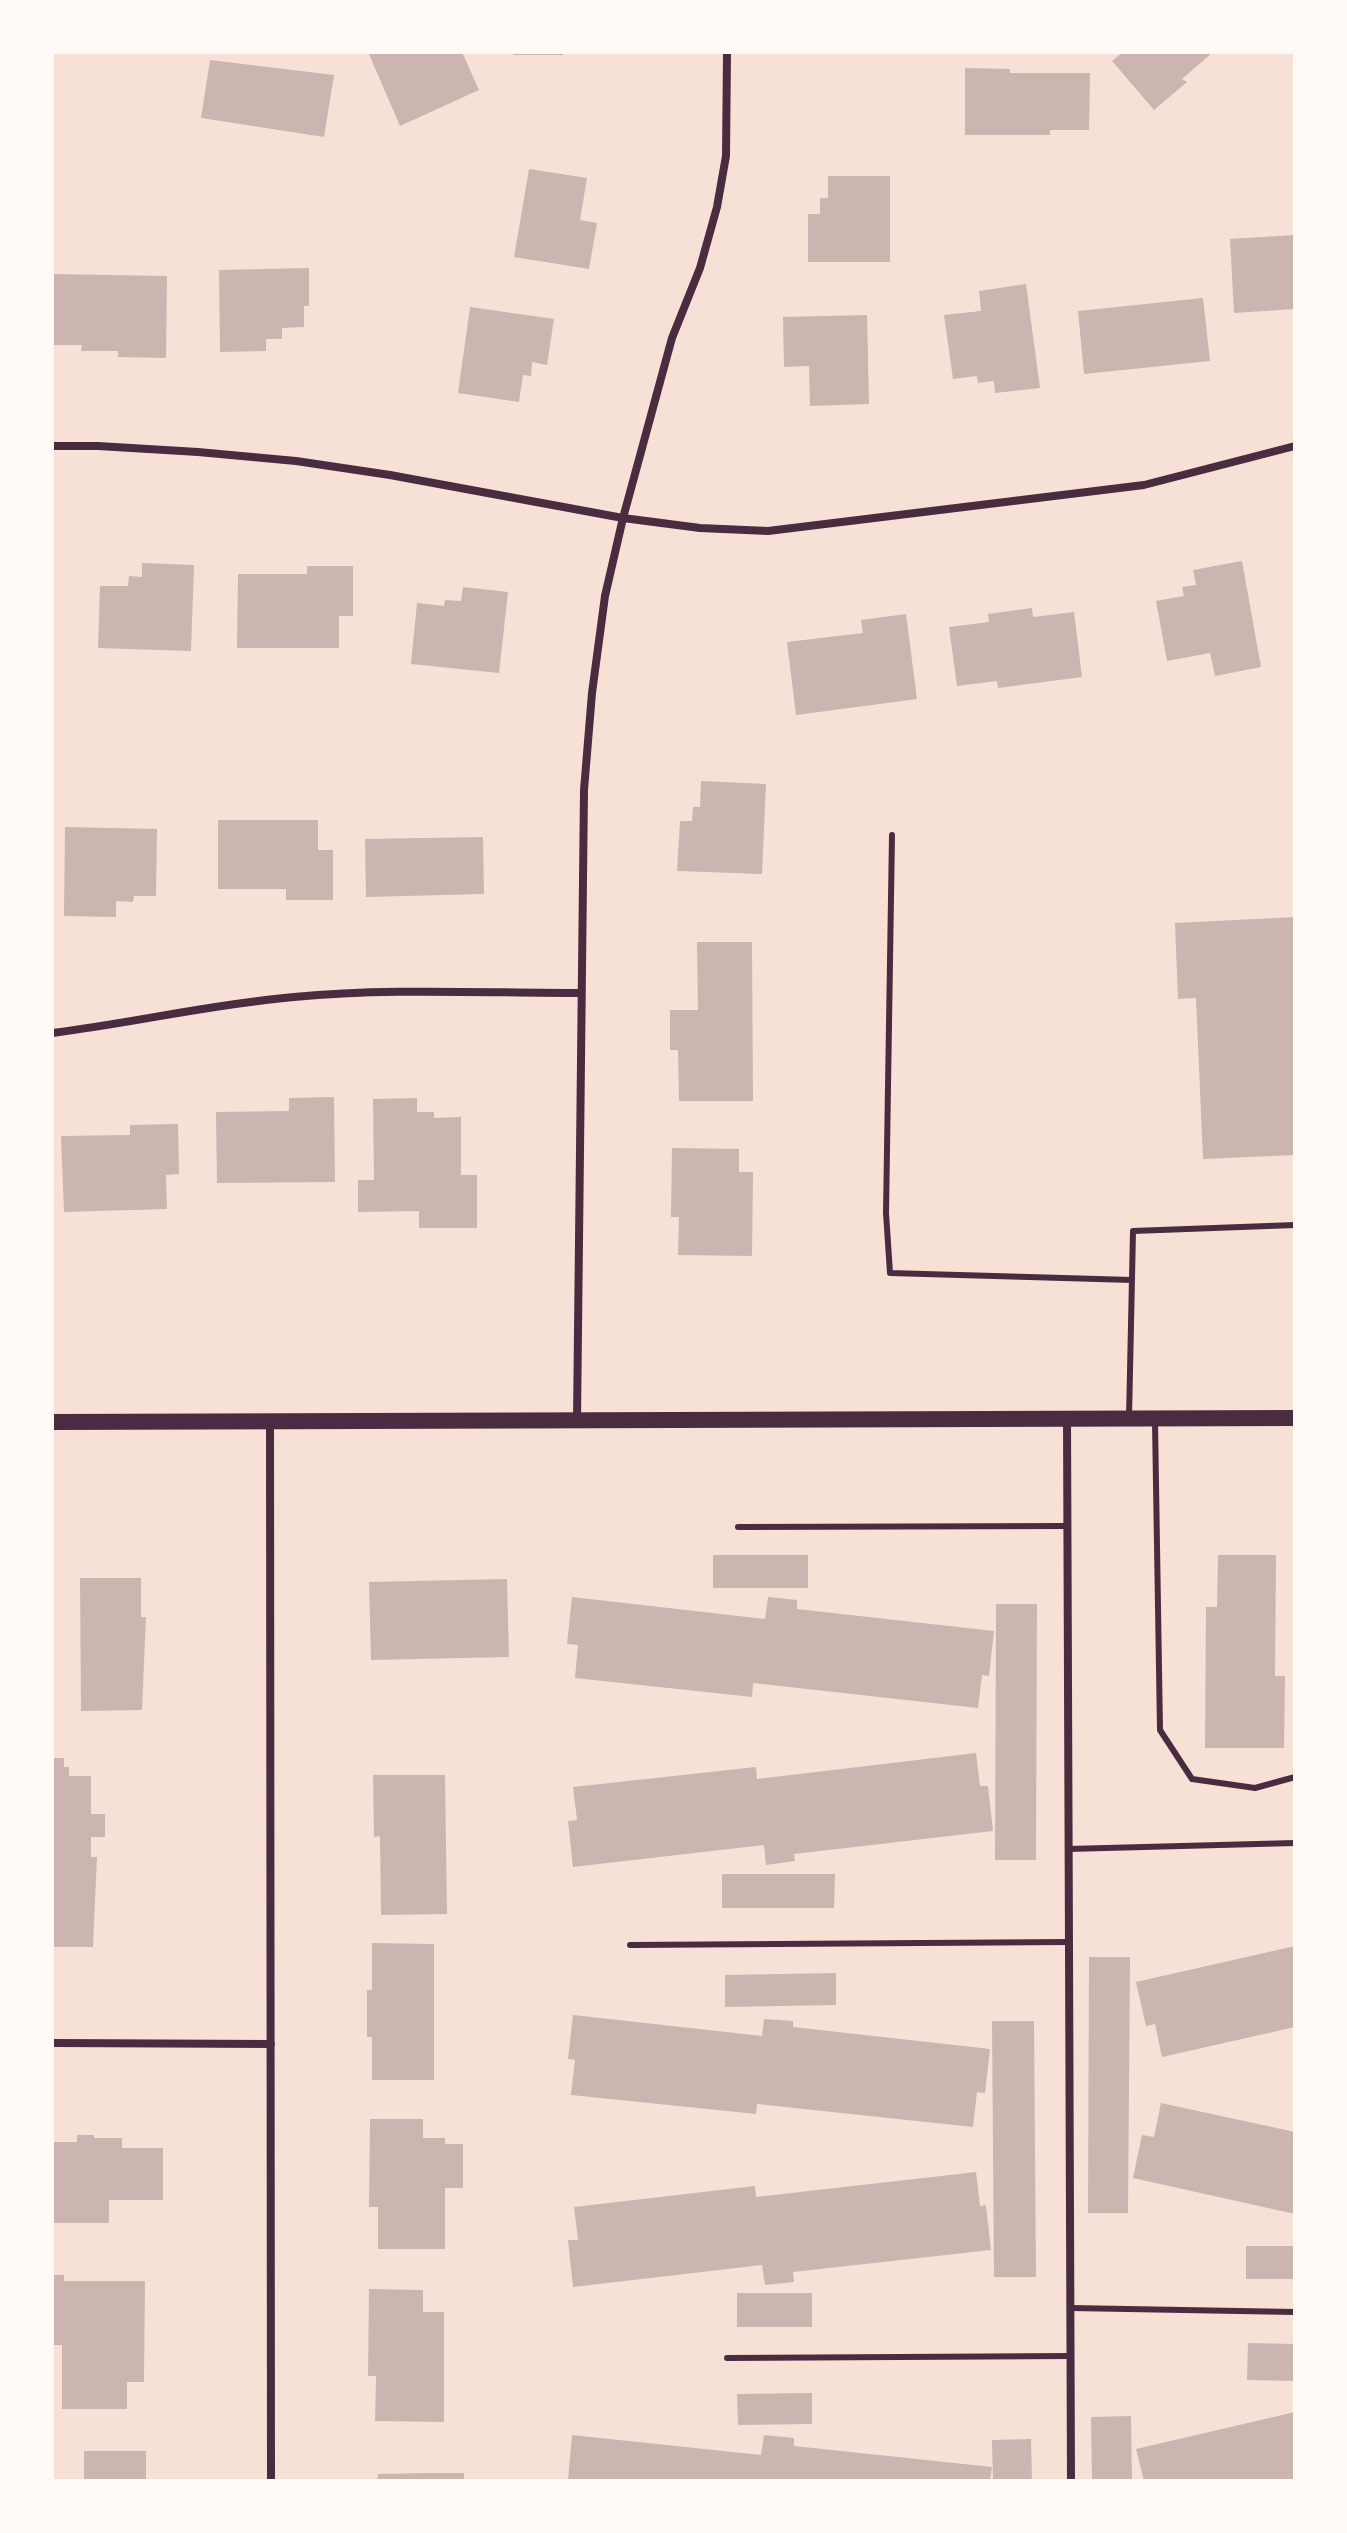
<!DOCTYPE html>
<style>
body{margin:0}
#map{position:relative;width:1347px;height:2533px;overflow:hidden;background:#f7e1d7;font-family:"Alegreya Sans",sans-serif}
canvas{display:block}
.frame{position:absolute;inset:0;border:54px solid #fffaf5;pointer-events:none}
</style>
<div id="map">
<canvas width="1347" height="2533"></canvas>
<div class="frame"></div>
</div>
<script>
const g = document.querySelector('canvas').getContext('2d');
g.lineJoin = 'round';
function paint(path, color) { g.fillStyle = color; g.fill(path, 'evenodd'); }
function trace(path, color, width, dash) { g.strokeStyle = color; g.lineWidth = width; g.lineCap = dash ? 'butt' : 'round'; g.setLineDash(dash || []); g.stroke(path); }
const building = new Path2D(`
 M 368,52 L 462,52 L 479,90 L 400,126 Z
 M 513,52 L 563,52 L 563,55 L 513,55 Z
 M 1123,52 L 1213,52 L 1182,79 L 1187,82 L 1154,110 L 1112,61 Z
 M 210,60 L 334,75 L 324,137 L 201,118 Z
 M 965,68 L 1010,69 L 1010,73 L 1090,73 L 1089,130 L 1050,130 L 1050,135 L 965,135 Z
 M 529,169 L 587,178 L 580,220 L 597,223 L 589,269 L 514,257 Z
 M 828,176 L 890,176 L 890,262 L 808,262 L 808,214 L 820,214 L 820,198 L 828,198 Z
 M 1295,235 L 1295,309 L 1234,313 L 1230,239 Z
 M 309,268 L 309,306 L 304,306 L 304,327 L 282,328 L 282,339 L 266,339 L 266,351 L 220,352 L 219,270 Z
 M 53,274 L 167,276 L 166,358 L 118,357 L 118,351 L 81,351 L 82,345 L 52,345 Z
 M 1026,284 L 1040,388 L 995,393 L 994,381 L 978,383 L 977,376 L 953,379 L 944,315 L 981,311 L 979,291 Z
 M 1203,298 L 1210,361 L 1084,374 L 1078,311 Z
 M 470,307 L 554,319 L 547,365 L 532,362 L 531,376 L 523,375 L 519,402 L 458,393 Z
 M 867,315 L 869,404 L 810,406 L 809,366 L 784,367 L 783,317 Z
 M 1242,561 L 1261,667 L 1215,676 L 1210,653 L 1167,661 L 1156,601 L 1184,596 L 1182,587 L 1196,585 L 1193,570 Z
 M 142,563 L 194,565 L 191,651 L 98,648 L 100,586 L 128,586 L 129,576 L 142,577 Z
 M 307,566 L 353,566 L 353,616 L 339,616 L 339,648 L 237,648 L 238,574 L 307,574 Z
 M 463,587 L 508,592 L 499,673 L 411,664 L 417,603 L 444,606 L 445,600 L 461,601 Z
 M 1032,608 L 1033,617 L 1074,612 L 1082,677 L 998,688 L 997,681 L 957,686 L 949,627 L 989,622 L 988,614 Z
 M 906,614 L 917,699 L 796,715 L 787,642 L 863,633 L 861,620 Z
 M 701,781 L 766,784 L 762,874 L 677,871 L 680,821 L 692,821 L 693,807 L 700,807 Z
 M 218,820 L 318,820 L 318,850 L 333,850 L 333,900 L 286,900 L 286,889 L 218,889 Z
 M 65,827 L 157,829 L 156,896 L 134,896 L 133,902 L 116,901 L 116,917 L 64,916 Z
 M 483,837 L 484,894 L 366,897 L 365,839 Z
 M 1295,917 L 1295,1155 L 1203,1159 L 1196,998 L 1178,999 L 1175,923 Z
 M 697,942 L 752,942 L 753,1101 L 679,1101 L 678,1050 L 670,1050 L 670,1010 L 698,1010 Z
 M 334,1097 L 335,1182 L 217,1183 L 216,1112 L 289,1111 L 289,1098 Z
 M 417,1098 L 417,1112 L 434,1112 L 434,1118 L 461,1117 L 461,1175 L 477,1175 L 477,1228 L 419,1228 L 419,1211 L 358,1212 L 358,1180 L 374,1180 L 373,1099 Z
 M 178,1124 L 179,1174 L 166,1175 L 167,1209 L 64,1212 L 61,1136 L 130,1135 L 130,1125 Z
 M 672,1148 L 739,1149 L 739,1172 L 753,1172 L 752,1256 L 678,1255 L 679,1217 L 671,1217 Z
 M 713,1555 L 808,1555 L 808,1588 L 713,1588 Z
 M 1218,1555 L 1276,1555 L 1275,1676 L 1285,1676 L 1284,1748 L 1205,1748 L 1206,1607 L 1217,1607 Z
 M 80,1578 L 141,1578 L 141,1617 L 146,1617 L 142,1710 L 81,1711 Z
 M 507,1579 L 509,1657 L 371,1660 L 369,1582 Z
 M 572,1597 L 765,1619 L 768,1597 L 797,1600 L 797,1609 L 994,1631 L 989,1676 L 982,1675 L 978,1708 L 753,1683 L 752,1697 L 575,1678 L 578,1645 L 567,1644 Z
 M 996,1604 L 1037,1604 L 1036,1860 L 995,1860 Z
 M 976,1753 L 980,1786 L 988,1786 L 993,1831 L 794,1854 L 795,1861 L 766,1865 L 764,1845 L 573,1867 L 568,1821 L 577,1820 L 573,1787 L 756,1767 L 757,1779 Z
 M 52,1758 L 64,1758 L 64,1767 L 69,1767 L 69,1776 L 91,1776 L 91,1814 L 105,1814 L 105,1837 L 91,1837 L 91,1857 L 97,1857 L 93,1947 L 52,1947 Z
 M 373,1775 L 445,1775 L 447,1914 L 381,1915 L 380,1836 L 374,1837 Z
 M 722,1874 L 835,1874 L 834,1908 L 722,1908 Z
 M 372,1943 L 434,1944 L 434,2080 L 372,2080 L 372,2037 L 367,2037 L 367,1990 L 372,1990 Z
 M 1295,1946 L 1295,2027 L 1162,2057 L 1155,2024 L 1146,2026 L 1136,1982 Z
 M 1089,1957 L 1130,1957 L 1128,2213 L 1088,2213 Z
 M 836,1973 L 836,2005 L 725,2007 L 725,1975 Z
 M 573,2015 L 762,2036 L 764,2019 L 793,2021 L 793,2027 L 990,2049 L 985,2093 L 977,2092 L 973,2127 L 757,2104 L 756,2114 L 571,2095 L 575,2060 L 568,2059 Z
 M 992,2021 L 1034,2021 L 1036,2277 L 994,2277 Z
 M 1161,2103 L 1295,2132 L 1295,2214 L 1133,2178 L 1142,2135 L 1154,2137 Z
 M 370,2119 L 423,2119 L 423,2138 L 445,2138 L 445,2144 L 463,2144 L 463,2188 L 445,2188 L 445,2249 L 378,2249 L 378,2207 L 369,2207 Z
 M 77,2135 L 94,2135 L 94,2138 L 122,2138 L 122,2148 L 163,2148 L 163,2200 L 109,2200 L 109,2223 L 52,2223 L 52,2142 L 77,2142 Z
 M 976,2172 L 980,2206 L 986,2205 L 991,2250 L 793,2272 L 794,2282 L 765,2285 L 762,2265 L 573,2287 L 568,2240 L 578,2240 L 574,2207 L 755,2186 L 756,2197 Z
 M 1246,2246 L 1295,2246 L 1295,2279 L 1246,2279 Z
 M 52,2275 L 64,2275 L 64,2281 L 145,2281 L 144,2382 L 127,2382 L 127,2409 L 62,2409 L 62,2345 L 52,2345 Z
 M 369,2289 L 423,2290 L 423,2312 L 444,2312 L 444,2422 L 375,2421 L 376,2376 L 368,2376 Z
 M 737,2293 L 812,2293 L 812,2327 L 737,2327 Z
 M 1248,2343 L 1295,2344 L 1295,2381 L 1247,2380 Z
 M 812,2393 L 812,2424 L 738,2425 L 737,2394 Z
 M 1295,2412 L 1295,2481 L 1144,2481 L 1136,2449 Z
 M 1131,2416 L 1132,2481 L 1092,2481 L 1091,2417 Z
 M 572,2435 L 761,2455 L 764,2435 L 794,2438 L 794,2446 L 992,2467 L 990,2481 L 576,2481 L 568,2480 Z
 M 1031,2439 L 1032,2481 L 993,2481 L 992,2440 Z
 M 84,2451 L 146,2451 L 146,2481 L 84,2481 Z
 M 429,2473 L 464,2473 L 464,2481 L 377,2481 L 378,2474 Z`);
const service = new Path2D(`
 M 892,835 L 886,1213 L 890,1273 L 1132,1280
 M 1129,1418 L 1133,1231 L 1295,1225
 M 1155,1422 L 1160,1730 L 1192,1779 L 1255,1788 L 1295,1777
 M 738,1527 L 1067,1526
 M 1068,1849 L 1295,1843
 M 630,1945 L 1069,1942
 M 1071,2308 L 1295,2312
 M 727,2358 L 1071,2356`);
const minor = new Path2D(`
 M 52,446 L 98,446 L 198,452 L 296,461 L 390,475 L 623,518 L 700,528 L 768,531 L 1144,485 L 1295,446
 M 52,1033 C 133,1023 212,1004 294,997 C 388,988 485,993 581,993
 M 1067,1418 L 1071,2481
 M 270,1421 L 271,2481
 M 577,1421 L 584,790 L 592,693 L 605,596 L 623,518 L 672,338 L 700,268 L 717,207 L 726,156 L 727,52
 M 52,2043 L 271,2044`);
const secondary = new Path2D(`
 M 52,1422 L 1295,1418`);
paint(building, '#ccb4b1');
trace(service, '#4a2c40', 6);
trace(minor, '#4a2c40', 8);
trace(secondary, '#4a2c40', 16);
</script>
